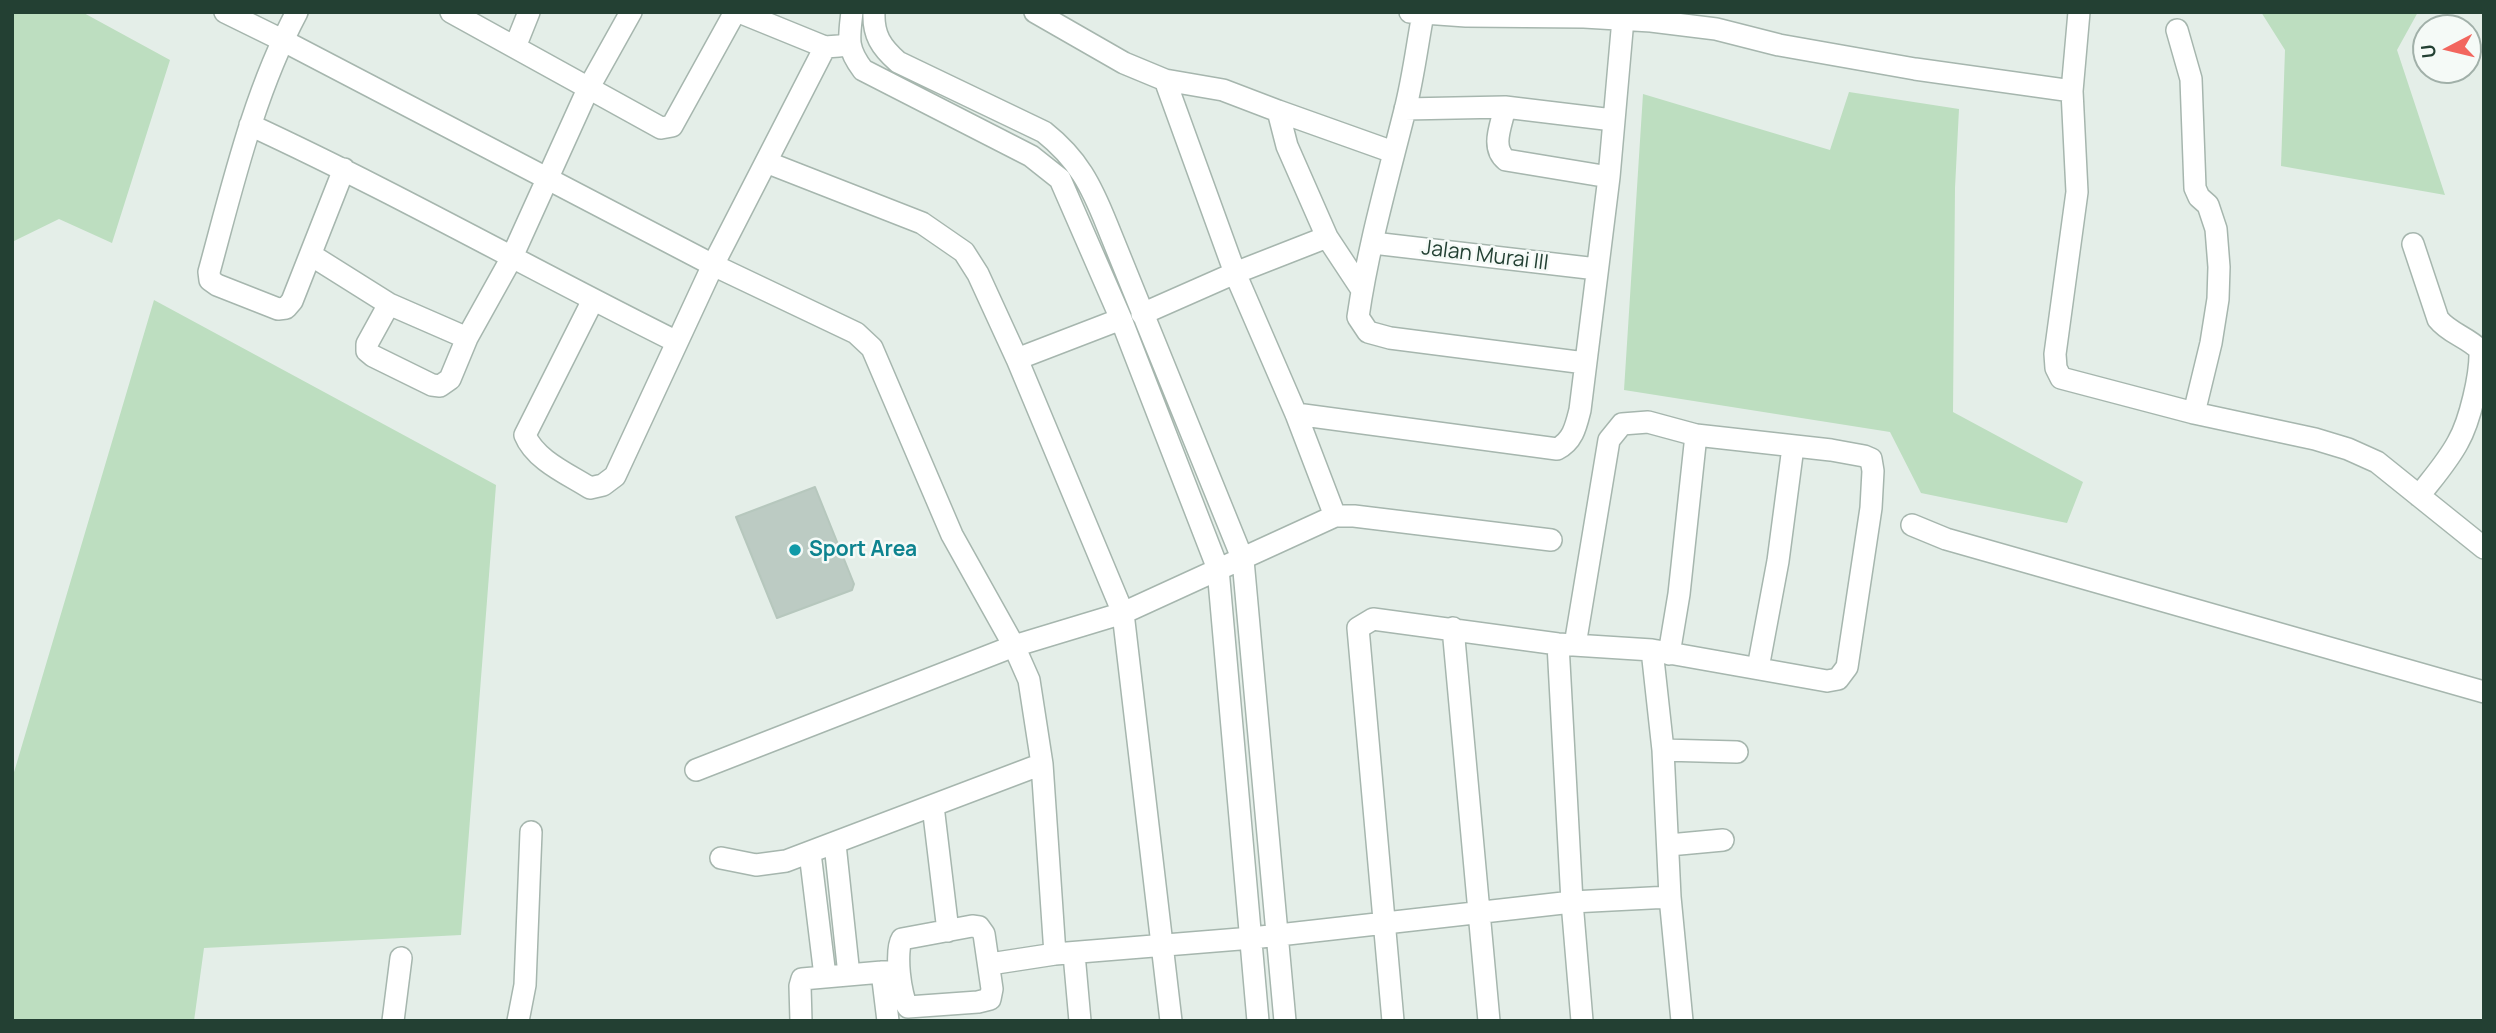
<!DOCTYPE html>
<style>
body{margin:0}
#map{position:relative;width:2496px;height:1033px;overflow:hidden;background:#e4eee8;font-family:Manrope,sans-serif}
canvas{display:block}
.frame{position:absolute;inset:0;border:14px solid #234033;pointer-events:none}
.north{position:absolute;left:2412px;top:14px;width:70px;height:70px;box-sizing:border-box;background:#f5faf7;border:2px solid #a1b0a9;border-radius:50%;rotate:263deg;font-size:19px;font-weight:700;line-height:28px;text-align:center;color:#234033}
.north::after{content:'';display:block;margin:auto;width:24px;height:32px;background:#f2665e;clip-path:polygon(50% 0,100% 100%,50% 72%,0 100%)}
</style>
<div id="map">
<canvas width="2496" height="1033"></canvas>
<div class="frame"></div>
<div class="north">U</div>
</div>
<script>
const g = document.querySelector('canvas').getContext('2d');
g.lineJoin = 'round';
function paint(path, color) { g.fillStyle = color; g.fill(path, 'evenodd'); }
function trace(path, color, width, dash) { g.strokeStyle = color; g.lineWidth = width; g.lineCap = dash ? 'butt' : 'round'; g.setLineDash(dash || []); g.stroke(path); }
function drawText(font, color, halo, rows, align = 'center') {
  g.font = font + ' Manrope,sans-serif'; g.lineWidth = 5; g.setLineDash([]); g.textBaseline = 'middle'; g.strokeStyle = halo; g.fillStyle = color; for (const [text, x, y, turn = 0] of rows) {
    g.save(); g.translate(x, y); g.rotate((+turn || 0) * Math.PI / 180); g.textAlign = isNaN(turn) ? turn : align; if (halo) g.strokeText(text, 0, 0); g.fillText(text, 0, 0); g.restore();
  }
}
const green = new Path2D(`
 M 12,12 L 82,12 L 170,60 L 112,243 L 59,219 L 12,242 Z
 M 2261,12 L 2418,12 L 2397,50 L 2445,195 L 2281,166 L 2285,50 Z
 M 1849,92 L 1959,109 L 1955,188 L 1953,412 L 2083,482 L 2067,523 L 1921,493 L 1890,432 L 1624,390 L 1643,94 L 1830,150 Z
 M 154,300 L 496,485 L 461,935 L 204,948 L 194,1021 L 12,1021 L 12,779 Z`);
const building = new Path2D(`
 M 815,487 L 854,584 L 852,590 L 777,618 L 736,517 Z`);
const minor = new Path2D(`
 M 225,12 L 282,40 L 711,264 L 856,333 L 872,348 L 952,535 L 1014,646 L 1029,680 L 1042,764 L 1055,954
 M 297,12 C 254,93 233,184 209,272 L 210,280 L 217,285 L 278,309 L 286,308 L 292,301 L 344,169
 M 451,12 L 661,128 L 672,126 L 735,12
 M 739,12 L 825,47 L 839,46
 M 852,12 C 849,38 846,48 863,70 L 1031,156 L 1060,179 L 1121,319 L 1218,569 L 1258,1021
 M 874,12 C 873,35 881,47 898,62 L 1044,132 C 1078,159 1091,185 1107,225 L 1243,560 L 1285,1021
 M 1035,12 L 1124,63 L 1165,80 L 1235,273 L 1296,414 L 1335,516
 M 1410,12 L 1466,16 L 1584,17 L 1651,21 L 1716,29 L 1779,45 L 1915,69 L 2072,91
 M 2079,12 L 2072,91 L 2077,192 L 2055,354 L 2056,368 L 2061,378 L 2194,413 L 2315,439 L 2348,449 L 2377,462 L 2484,548
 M 1423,14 C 1417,46 1413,79 1405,110 C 1388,178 1368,247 1358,317 L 1368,332 L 1390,338 L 1585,363
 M 2177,30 L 2191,79 L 2195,188 L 2199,197 L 2208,205 L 2216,229 L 2219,267 L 2218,299 L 2211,343 L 2194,413
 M 515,47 L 529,12
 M 1165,80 L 1223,90 L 1278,111 L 1287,146 L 1327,237 L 1362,290
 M 1505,107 C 1502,124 1490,147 1506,160 L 1609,177
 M 1405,109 L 1505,107 L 1613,120
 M 1278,111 L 1393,152
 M 250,125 C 395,192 534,271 677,342
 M 766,162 L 922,223 L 964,252 L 978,274 L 1017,359 L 1123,613 L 1171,1021
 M 1373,243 L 1597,269
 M 2413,244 L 2438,319 C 2449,333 2467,337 2480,350 C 2481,374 2470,421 2458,442 C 2448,461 2432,479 2419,496
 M 311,255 L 389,304 L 467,338
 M 593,300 L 525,435 C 535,460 568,474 590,488 L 603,485 L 615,476 L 713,265 L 825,47
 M 389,304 L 367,344 L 367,351 L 373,356 L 432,385 L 440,386 L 450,379 L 467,338 L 511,259 L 588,89 L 631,12
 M 1142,314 L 1235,273 L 1327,237
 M 1017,359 L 1121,319
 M 1296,414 L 1557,449 C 1573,441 1576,426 1580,410 L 1609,177 L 1623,19
 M 1912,525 L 1946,539 L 2484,692
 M 1453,628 L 1489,1021
 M 1558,644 L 1572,902 L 1582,1021
 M 1669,654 L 1679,594 L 1696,435
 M 1758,668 L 1778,561 L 1793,447
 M 1663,750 L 1737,752
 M 696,770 L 1014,646 L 1123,613 L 1335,516 L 1354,516 L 1551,540
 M 933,806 L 948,931
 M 835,844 L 849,975
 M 1669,845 L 1723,840
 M 810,853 L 825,976
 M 721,858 L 756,865 L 786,861 L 1042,764
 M 1670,897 L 1682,1021
 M 972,926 L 979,927 L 984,934 L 992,989 L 990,999 L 978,1002 L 908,1007 C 900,997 895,950 902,939 Z
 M 1074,954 L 1080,1021
 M 990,964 L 1055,954 L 1252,938 L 1572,902 L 1670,897 L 1663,750 L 1652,650
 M 393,1021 L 401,958
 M 518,1021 L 525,985 L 531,832
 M 801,1021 L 800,986 L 802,979 L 882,972
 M 888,1021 L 882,972 L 895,972
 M 1393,1021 L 1358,628 L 1373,619 L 1558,644 L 1652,650 L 1827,681 L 1838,679 L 1847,667 L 1871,508 L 1873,471 L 1871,459 L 1864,456 L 1831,450 L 1696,435 L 1648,422 L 1622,424 L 1609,440 L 1575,645`);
const markers = [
 [795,550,7,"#0f9aa8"]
];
const streetNames = [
 ["Jalan Murai III",1485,256,7]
];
const cultureNames = [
 ["Sport Area",809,550]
];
paint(green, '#bddec0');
paint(building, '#bccbc3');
trace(building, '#b6c7bd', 2);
trace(minor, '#a6b6ae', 24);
trace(minor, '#fff', 21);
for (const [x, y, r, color] of markers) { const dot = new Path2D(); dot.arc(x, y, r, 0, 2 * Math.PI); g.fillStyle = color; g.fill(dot); trace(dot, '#f5faf7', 2.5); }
drawText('21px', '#234033', '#f5faf7', streetNames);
drawText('bold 21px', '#0d838f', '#f5faf7', cultureNames, 'left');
</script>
